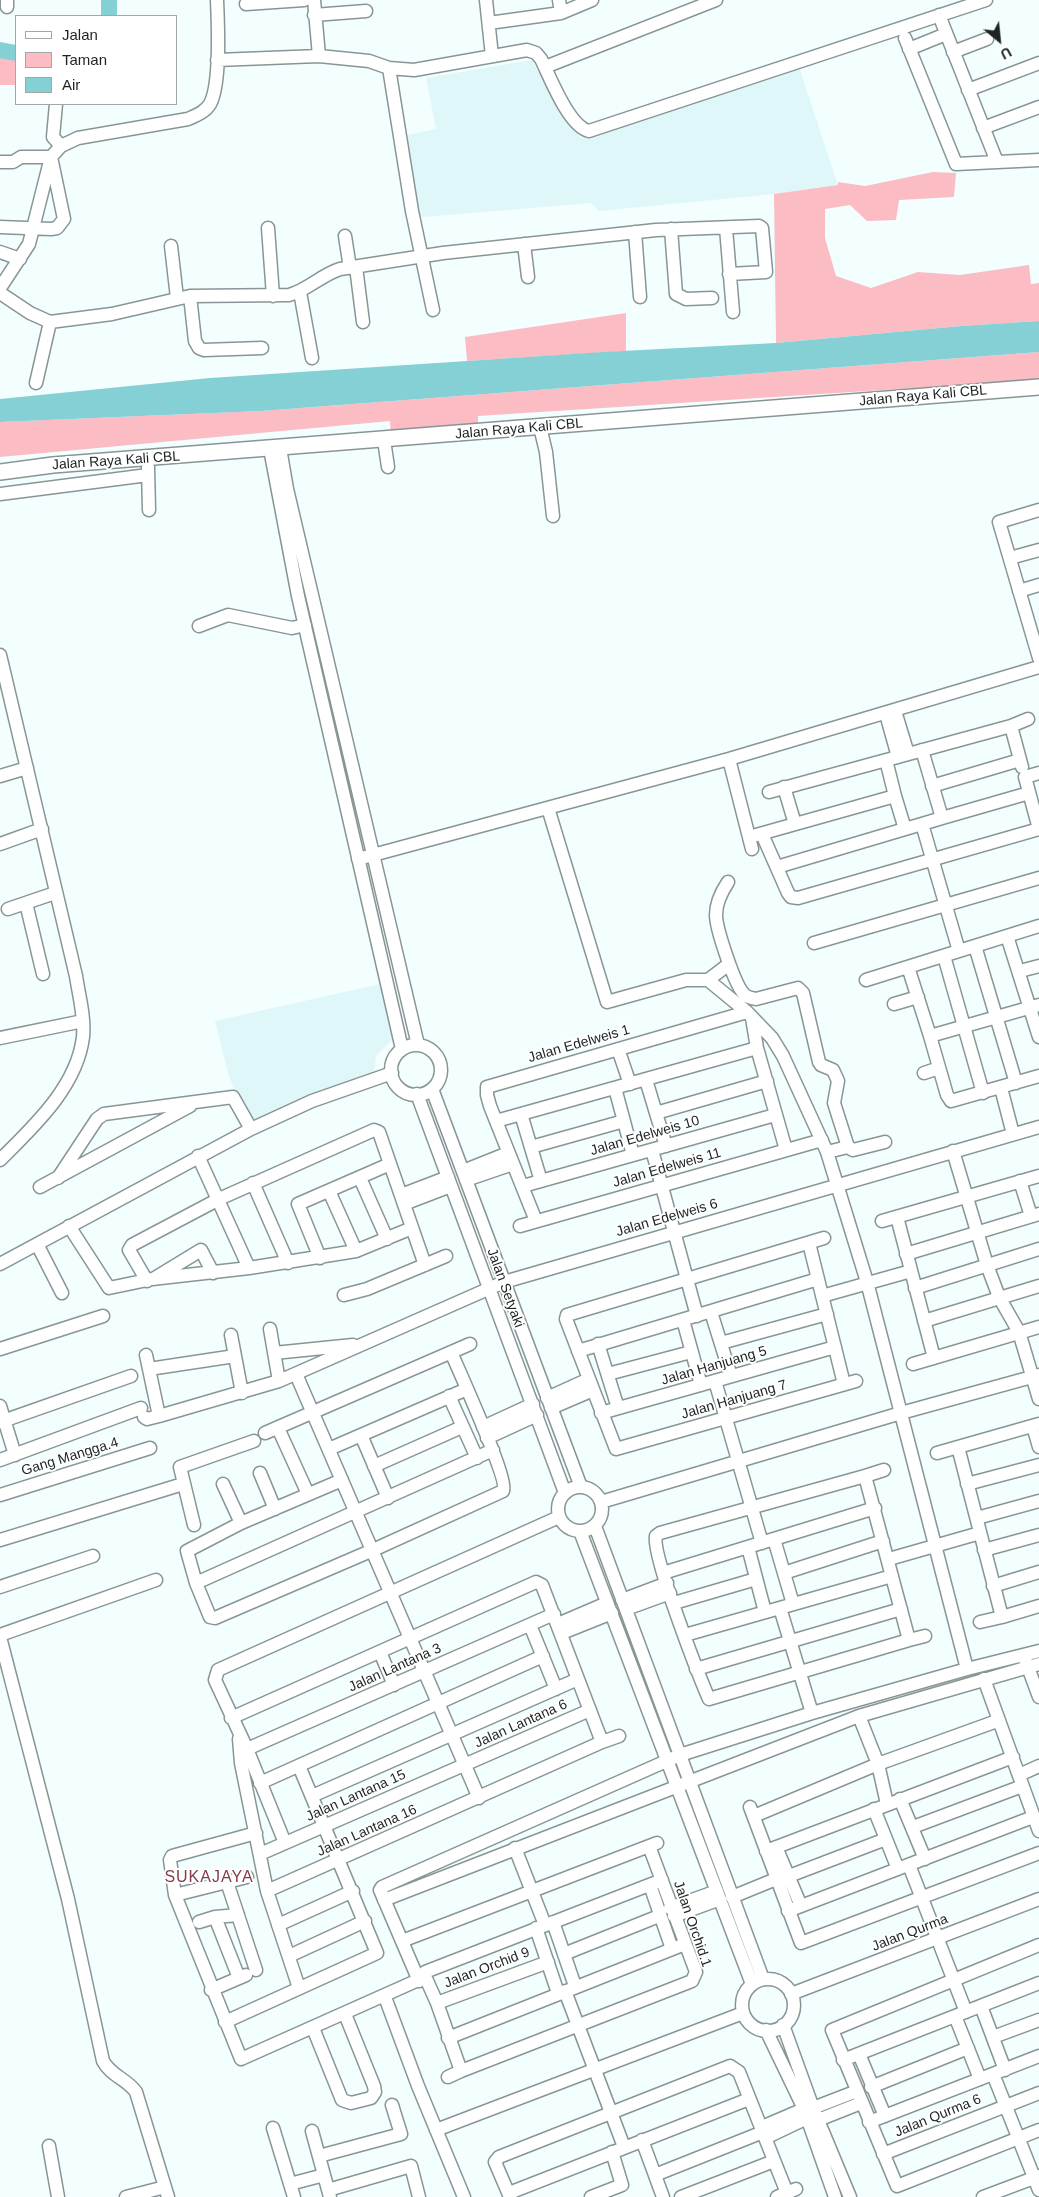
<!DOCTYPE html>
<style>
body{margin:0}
#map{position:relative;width:1039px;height:2197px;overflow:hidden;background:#f3feff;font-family:Helvetica,sans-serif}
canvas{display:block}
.legend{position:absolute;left:15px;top:15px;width:162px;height:90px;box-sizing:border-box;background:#fff;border:1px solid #a5a7a7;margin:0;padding:6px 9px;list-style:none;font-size:15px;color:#1e2323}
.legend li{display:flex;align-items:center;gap:10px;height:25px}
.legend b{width:25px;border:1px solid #a5a7a7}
.north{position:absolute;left:974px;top:15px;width:50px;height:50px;-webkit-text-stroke:4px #fff;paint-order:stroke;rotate:152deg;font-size:14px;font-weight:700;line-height:20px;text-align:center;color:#1e2323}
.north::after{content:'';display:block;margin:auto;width:18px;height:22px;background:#1e2323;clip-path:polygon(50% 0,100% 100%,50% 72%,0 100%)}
</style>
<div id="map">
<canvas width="1039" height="2197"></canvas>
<ul class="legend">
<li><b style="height:6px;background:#fff"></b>Jalan</li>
<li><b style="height:14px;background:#fbbcc4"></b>Taman</li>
<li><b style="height:14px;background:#85d0d4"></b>Air</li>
</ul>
<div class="north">U</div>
</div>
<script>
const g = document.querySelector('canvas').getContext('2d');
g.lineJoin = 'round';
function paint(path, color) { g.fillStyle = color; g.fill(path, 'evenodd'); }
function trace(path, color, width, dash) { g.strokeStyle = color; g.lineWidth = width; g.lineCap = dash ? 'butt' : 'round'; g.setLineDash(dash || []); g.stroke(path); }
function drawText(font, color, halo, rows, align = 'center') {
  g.font = font + ' Helvetica,sans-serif'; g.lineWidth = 4; g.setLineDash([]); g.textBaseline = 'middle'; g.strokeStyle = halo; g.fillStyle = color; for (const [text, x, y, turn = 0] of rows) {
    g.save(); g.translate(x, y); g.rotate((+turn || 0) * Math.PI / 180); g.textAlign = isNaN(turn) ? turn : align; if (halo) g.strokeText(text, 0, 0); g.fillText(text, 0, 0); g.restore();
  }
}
const built = new Path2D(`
 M 532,60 L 549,92 L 581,138 L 799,67 L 838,185 L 774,194 L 599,211 L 591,203 L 410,218 L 398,137 L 436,129 L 426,78 Z
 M 380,984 L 395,1037 L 376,1056 L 374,1074 L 252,1128 L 229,1077 L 215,1021 Z`);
const green = new Path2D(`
 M 0,50 L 16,53 L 16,85 L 0,85 Z
 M 933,172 L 956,173 L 954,197 L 899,200 L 896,220 L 867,221 L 850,205 L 825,209 L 825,238 L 836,276 L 871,288 L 918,272 L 960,275 L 1029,265 L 1031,284 L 1039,283 L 1039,321 L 961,326 L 776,343 L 774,194 L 838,185 L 838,182 L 865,186 Z
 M 626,313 L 626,351 L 467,361 L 465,337 Z
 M 1039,352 L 1039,380 L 478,416 L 478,430 L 391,440 L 390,421 L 0,457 L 0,422 L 261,411 Z`);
const water = new Path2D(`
 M 1039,321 L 1039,352 L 261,411 L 0,422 L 0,399 L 210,378 L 603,352 L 776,343 L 961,326 Z`);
const river = new Path2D(`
 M 109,0 L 109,16
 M 0,50 L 16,53`);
const minor = new Path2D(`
 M 7,0 L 7,7
 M 314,0 L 319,56
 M 486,0 L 492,56
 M 559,0 L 561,13
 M 246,4 L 304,0
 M 314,15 L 366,11
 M 939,15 L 997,162
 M 489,23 L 561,13 L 592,0
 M 905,38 L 956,164 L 1039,160
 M 909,49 L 946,34
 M 953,52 L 987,39
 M 217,60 L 319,56 L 369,61 L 389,68 L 414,70 L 527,50 L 536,53 L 541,59 C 550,77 569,127 589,131 L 986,0
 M 545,67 L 716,0
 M 389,68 L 412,211 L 433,310
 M 968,90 L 1039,63
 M 56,104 L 53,137 L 61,146
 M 983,128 L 1039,107
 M 0,162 L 13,162 L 21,157 L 51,157 L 64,219 L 57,228 L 51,229 L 0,227
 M 268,228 L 273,296
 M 726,228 L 733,312
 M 671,229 L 676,294 L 686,299 L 712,298
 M 635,232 L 640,297
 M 345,236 L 350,268
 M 524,244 L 528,277
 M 171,246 L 177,298
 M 0,252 L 20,259
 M 356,267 L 363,322
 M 0,288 L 29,244 L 51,157 L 61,146 L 78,138 L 188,119 C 197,115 205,112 210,104 C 221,84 218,24 217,0
 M 300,292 L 312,358
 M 0,293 L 30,313 L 50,322 L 112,314 L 190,296 L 289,295 C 308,290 321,275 340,269 L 443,253 L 656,230 L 759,226 L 762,228 L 766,272 L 729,274
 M 190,296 L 195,341 L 199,348 L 204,350 L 262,348
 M 36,383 L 50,322
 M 540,427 L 546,452 L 553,516
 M 384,440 L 388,467
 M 280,448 L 287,489 L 418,1045
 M 270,449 L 298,596 L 402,1049
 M 148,467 L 149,510
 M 0,494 L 148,475
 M 1039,510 L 999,522 L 1039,658
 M 1010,558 L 1039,550
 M 1019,591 L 1039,585
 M 199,626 L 228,615 L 292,628 L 305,625
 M 0,655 L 76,976 C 79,996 85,1017 83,1037 C 77,1087 33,1127 0,1160
 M 895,711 L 908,754
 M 886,714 L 898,757
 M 1011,726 L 1022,767
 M 922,750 L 942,818 L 922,824
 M 729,759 L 752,849
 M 886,760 L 895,796
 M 1039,773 L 1025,777 L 1039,829
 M 0,776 L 27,768
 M 932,786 L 1020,760
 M 784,787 L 795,824
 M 769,792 L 1011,726 L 1028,719
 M 548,808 L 607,1002 L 686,980 L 708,980 L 747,1012 L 772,1038 L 783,1056 L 827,1152 L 867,1282 L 967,1669
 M 942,818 L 1029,793
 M 905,829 L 922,824 L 959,951
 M 762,834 L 788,893 L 791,897 L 798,898 L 1039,829
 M 749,837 L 895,796 L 905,829 L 777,867
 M 0,844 L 42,829
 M 358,859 L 729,759 L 1039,667
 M 728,882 C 722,891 716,903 716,915 C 716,928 735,987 745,995 C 748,998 753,998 756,999 L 798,988 L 803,993 L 819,1062 L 821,1065 L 833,1070 L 838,1081 L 834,1103 L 848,1147
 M 26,903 L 43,974
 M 8,909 L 55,893
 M 1007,936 L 1039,1037
 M 814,943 L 1039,878
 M 975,946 L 1016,1083
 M 944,956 L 983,1093
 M 908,967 L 930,1036
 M 1020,971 L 1039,966
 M 708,980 L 729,964
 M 866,980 L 1039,926
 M 894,1004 L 918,997
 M 1039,1005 L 930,1036 L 947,1095 L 951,1101 L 1039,1076
 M 752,1018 L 757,1048 L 786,1150
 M 0,1038 L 83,1021
 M391 1070a25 25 0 1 1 50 0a25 25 0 1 1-50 0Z
 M 618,1049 L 630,1084
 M 924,1073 L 939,1068
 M 646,1080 L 666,1146
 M 615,1088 L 633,1155
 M 1001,1088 L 1013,1134
 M 432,1089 L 581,1487
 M 417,1094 L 565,1493
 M 656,1113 L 767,1081
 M 521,1114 L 541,1181
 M 496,1121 L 757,1048
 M 531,1147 L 624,1121
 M 652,1150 L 697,1316
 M 953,1151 L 987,1265 L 999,1297 L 1019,1332 L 1039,1399
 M 827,1152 L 848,1147 L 853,1150 L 885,1142
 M 198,1156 L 249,1268
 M 463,1171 L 508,1153
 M 58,1178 L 97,1119 L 104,1114 L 233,1097 L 251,1129
 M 360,1178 L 387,1239
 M 466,1180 L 513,1164
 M 1020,1181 L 1031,1216
 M 253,1183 L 288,1263
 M 523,1186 L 775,1115
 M 40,1187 L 190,1106
 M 329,1191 L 356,1251
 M 401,1195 L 448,1177
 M 404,1204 L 451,1186
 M 897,1217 L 934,1358
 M 536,1221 L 490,1106 L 487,1095 L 487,1087 L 747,1012
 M 882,1221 L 1039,1176
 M 69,1226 L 109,1288 L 152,1279 L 249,1268 L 356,1251 L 412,1228
 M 520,1226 L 822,1140
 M 824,1238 L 567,1315 L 566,1319 L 616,1449 L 856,1381
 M 809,1243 L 844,1384
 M 37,1244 L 62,1293
 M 906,1254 L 1039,1214
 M 320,1258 L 298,1204 L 390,1164
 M 0,1264 L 251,1129 L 312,1101 L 392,1073
 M 155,1278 L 201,1250 L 213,1273
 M 147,1281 L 129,1250 L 132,1245 L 219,1199 L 374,1130 L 379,1132 L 425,1265
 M 915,1288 L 1039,1249
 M 344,1295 L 367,1289 L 446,1256
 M 822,1296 L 911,1271
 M 711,1312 L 731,1376
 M 683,1320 L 701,1385
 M 924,1321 L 1039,1286
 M 270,1329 L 279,1381
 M 231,1335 L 242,1393
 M 721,1343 L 827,1314
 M 598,1344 L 618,1408
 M 0,1349 L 103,1316
 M 578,1351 L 818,1279
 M 274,1353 L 353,1345
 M 146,1355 L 159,1416
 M 913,1364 L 1039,1327
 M 149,1369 L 235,1356
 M 296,1374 L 479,1798
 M 608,1374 L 691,1352
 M 715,1381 L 762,1543
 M 449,1396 L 477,1458
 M 547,1398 L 589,1379
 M 0,1406 L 15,1455
 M 551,1408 L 593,1390
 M 601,1413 L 835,1347
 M 144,1417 L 147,1419 L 159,1416 L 279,1381 L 504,1282 L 1039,1127
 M 0,1422 L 131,1376
 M 1039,1424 L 958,1447 L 1002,1617 L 1039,1606
 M 1033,1426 L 1039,1447
 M 483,1427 L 533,1404
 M 278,1428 L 308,1494
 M 265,1433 L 470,1344
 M 361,1435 L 388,1498
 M 487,1438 L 537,1415
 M 329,1449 L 467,1389
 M 937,1453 L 958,1447
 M 0,1460 L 141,1408
 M 374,1466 L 462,1427
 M 260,1473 L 275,1509
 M 865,1476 L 909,1640 L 709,1699 C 699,1676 651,1553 656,1536 L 660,1533 Z
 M 865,1476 L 884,1470
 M 342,1480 L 241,1523 L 187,1551 L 196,1583 L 210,1617 L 215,1618 L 373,1550 L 503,1491 C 509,1480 459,1371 451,1352
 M 223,1484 L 241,1523
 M 967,1484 L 1039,1465
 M558 1509a22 22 0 1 1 44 0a22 22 0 1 1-44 0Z
 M 0,1495 L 150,1448
 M 601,1502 L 901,1413 L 1039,1375
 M 977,1518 L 1039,1501
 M 194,1525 L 180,1467 L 254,1441
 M 595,1526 L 763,1979
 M 580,1531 L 752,1984
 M 774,1539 L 793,1604
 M 0,1540 L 183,1484
 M 748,1547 L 765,1612
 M 984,1550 L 1039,1535
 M 889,1559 L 980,1533
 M 663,1573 L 875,1508
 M 784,1573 L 883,1541
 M 196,1583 L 493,1450
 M 993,1586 L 1039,1572
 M 0,1587 L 93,1556
 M 622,1600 L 667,1583
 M 674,1603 L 756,1579
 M 780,1608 L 812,1713
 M 626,1609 L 670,1593
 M 980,1622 L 1002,1617
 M 558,1624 L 607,1603
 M 530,1625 L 556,1689
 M 562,1633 L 612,1613
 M 0,1635 L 156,1580
 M 685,1635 L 892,1576
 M 0,1637 L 68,1899 L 103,2061 C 111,2076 127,2079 136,2092 L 168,2197
 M 909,1640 L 925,1636
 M 380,1652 L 394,1685
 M 1025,1659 L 1039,1697
 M 696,1669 L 901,1609
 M 984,1679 L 1039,1831
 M 859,1716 L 878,1764 L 887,1804
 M 231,1718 L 536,1582 L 542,1585 L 602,1742 L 267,1891
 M 239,1739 L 241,1763 L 267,1891 L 299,1988
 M 602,1742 L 619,1736
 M 247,1749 L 554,1614
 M 1019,1775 L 1039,1766
 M 260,1783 L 543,1656
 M 312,1796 L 578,1679
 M 900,1799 L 925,1859
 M 750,1807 L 801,1943 L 1039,1853
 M 874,1809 L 898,1869
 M 754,1816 L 878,1764 L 997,1721
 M 913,1827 L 1017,1788
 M 256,1833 L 172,1856 L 170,1860 L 175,1895 L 241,2059 L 425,1977
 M 285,1843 L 247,1749 L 215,1680 L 218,1670 L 559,1517
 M 649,1846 L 696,1972 L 692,1981 L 461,2071 L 437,2003 L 424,1974 L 425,1972 L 662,1880
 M 776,1847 L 801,1906
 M 515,1848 L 545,1925
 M 766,1851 L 1013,1757
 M 260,1854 L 590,1710
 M 909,1865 L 966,2012
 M 789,1876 L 886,1839
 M 227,1882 L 256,1970
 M 650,1885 L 672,1949
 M 175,1895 L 247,1877
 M 732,1897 L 776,1879
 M 384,1900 L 859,1716 L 1039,1664
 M 670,1908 L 717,1891
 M 788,1911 L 1033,1817
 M 674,1916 L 720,1899
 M 215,1917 L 239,1978
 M 199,1922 L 215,1917 L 238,1915
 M 553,1922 L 575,1986
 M 278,1925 L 353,1891
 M 536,1928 L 558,1993
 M 402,1941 L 657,1843
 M 1039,1945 L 832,2030 L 897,2186 L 1039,2130
 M 564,1954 L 659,1916
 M 289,1956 L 365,1921
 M742 2005a26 26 0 1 1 52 0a26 26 0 1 1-52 0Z
 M 419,1981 L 380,1890 L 382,1887 L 680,1755 L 812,1713 L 967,1669 L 1039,1651
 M 211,1990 L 246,1975
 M 565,1991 L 624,2147
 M 791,1994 L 1039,1899
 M 385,1997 L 418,2086 L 464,2197
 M 437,2003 L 548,1962
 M 981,2006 L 1005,2070
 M 955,2016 L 980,2079
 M 225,2022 L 377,1953 L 299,1766
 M 783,2025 L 813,2108 L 850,2197
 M 313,2028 L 342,2100 L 351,2103 L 371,2098 L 375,2092 L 374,2086 L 345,2014
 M 766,2030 L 804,2109 L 835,2197
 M 993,2037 L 1039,2020
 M 448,2038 L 685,1944
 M 859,2054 L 885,2116
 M 843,2060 L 1039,1983
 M 993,2074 L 1039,2190
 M 448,2077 L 461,2071
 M 871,2087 L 968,2048
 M 813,2108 L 857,2091
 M 818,2120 L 861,2103
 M 869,2122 L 1039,2056
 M 762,2127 L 804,2109
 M 273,2128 L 294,2197
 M 436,2130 L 743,2013
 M 312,2131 L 330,2197
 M 765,2138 L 807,2118
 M 642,2140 L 663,2197
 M 49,2146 L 58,2197
 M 883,2154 L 1039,2093
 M 319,2156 L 401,2134 L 392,2105
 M 655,2175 L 763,2132
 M 290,2184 L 324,2175
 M 328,2190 L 411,2166 L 419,2197
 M 509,2193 L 749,2099
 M 126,2197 L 165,2187
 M 510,2197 L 495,2162 L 499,2157 L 730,2066 L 739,2072 L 787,2193
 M 591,2197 L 622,2185 L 612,2152
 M 681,2197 L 774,2161
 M 777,2197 L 796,2189
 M 983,2197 L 1039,2176`);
const major = new Path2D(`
 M 0,472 L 53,465 L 1039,387`);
const streetNames = [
 ["Jalan Raya Kali CBL",923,396,-5],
 ["Jalan Raya Kali CBL",519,429,-5],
 ["Jalan Raya Kali CBL",116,461,-4],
 ["Jalan Edelweis 1",579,1044,-16],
 ["Jalan Edelweis 10",645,1136,-16],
 ["Jalan Edelweis 11",667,1168,-16],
 ["Jalan Edelweis 6",667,1218,-16],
 ["Jalan Setyaki",505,1288,70],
 ["Jalan Hanjuang 5",714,1366,-16],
 ["Jalan Hanjuang 7",734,1400,-16],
 ["Gang Mangga.4",70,1457,-17],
 ["Jalan Lantana 3",395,1668,-24],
 ["Jalan Lantana 6",521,1724,-24],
 ["Jalan Lantana 15",356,1796,-24],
 ["Jalan Lantana 16",367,1831,-24],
 ["Jalan Orchid.1",692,1924,71],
 ["Jalan Qurma",910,1933,-21],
 ["Jalan Orchid 9",487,1968,-21],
 ["Jalan Qurma 6",938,2116,-22]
];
const quarterNames = [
 ["SUKAJAYA",209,1878]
];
paint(built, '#dff7f8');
paint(green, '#fbbcc4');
paint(water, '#85d0d4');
trace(river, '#85d0d4', 16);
trace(minor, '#889596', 15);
trace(major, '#889596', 18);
trace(minor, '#fff', 12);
trace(major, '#fff', 15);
drawText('14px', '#1e2323', '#fff', streetNames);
g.letterSpacing = '1px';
drawText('16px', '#843b4a', '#fff', quarterNames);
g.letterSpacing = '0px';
</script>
